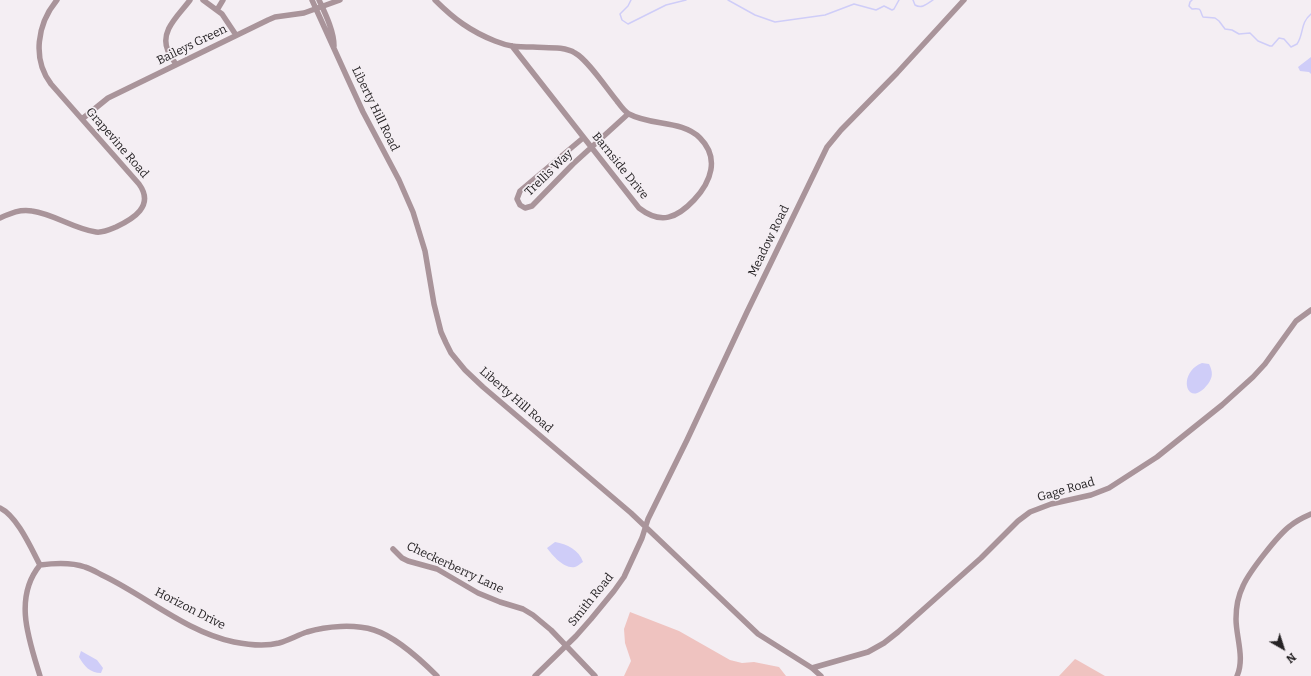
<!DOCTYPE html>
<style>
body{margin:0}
#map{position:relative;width:1311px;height:676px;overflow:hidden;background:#f4eef3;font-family:Bitter,serif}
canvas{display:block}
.north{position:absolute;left:1263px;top:628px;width:40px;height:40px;-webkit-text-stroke:3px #f4eef3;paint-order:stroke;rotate:141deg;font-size:11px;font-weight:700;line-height:16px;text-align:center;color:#262325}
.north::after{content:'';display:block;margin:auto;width:14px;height:18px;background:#262325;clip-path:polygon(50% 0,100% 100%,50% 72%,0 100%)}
</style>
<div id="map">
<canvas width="1311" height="676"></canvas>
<div class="north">N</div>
</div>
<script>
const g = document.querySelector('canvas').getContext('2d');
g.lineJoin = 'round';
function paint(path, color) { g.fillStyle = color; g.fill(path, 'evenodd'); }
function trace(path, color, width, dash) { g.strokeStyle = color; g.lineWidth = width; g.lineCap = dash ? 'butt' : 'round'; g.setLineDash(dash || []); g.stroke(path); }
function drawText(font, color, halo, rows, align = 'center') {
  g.font = font + ' Bitter,serif'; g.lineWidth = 3.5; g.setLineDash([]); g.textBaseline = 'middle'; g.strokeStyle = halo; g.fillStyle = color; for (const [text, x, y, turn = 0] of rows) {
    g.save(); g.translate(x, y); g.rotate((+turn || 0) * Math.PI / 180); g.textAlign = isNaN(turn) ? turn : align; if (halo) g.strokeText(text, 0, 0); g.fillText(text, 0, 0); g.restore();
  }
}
const green = new Path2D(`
 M 630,612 L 679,631 L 730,660 L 742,663 L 754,662 L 779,667 L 786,676 L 624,676 L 631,661 L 625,643 L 624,629 Z
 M 1075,659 L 1077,660 L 1105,676 L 1059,676 Z`);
const water = new Path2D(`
 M 1311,57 L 1311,74 L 1309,72 L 1300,71 L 1298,67 Z
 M 1202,363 L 1209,364 C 1213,372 1213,377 1208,384 C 1187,411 1176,373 1202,363 Z
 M 555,542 C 567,544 579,550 583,562 C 581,563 578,566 575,567 C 564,569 553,556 547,548 Z
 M 81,651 L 97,660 L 103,668 L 101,673 C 90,673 84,666 79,657 Z`);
const stream = new Path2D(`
 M 631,0 L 628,6 L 620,14 L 622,20 L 628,24 L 666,5 L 686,0
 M 728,0 L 755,15 L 775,22 L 825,15 L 854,4 L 876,10 L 884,6 L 892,10 L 894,9 L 899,0
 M 913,0 L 915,5 C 922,9 927,4 933,0
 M 1192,0 L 1190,2 L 1189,6 L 1192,9 C 1203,8 1199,10 1203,17 L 1215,18 L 1219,21 L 1225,29 L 1232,30 L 1239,34 L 1250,33 L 1258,41 L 1270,46 L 1272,46 L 1279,38 L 1284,39 L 1291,47 L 1297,44 C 1304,34 1300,23 1311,14`);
const minor = new Path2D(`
 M 203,0 L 222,14 L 236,35
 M 312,0 L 346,75 L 363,112 L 399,180 L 413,212 L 425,251 L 434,304 L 441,332 L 446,343 L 451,353 L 465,370 L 483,387 L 631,513 L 758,634 L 812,668 L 821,676
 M 319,0 C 325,13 334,31 334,46
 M 435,0 C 454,19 470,31 495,41 C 500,43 506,45 512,46 C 519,47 526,47 533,47 C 546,48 564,46 575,53 C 587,59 607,89 617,101 C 620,105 624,111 629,114 C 651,126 682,120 700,138 C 720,158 711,182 694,200 C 677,218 661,225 639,208 L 512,46
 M 217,10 L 223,0
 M 176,65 C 174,60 170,56 168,51 C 159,31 179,15 190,0
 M 82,119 L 108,98 L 268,20 L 275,17 L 304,13 L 340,0
 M 583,138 L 520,191 L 517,199 L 520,205 L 525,208 L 532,206 L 573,164 L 628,114
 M 0,218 C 11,213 20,209 32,211 C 54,214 74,229 96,232 C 103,233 109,230 116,227 C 133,219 155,206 139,184 L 51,84 C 32,59 37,24 57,0
 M 0,508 C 17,516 31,548 40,565
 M 393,549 L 402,558 L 408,561 L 437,569 L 478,593 L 500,602 L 523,609 L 533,615 L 551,630 L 595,676
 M 812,668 L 868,652 L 884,643 L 898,632 L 981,558 L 1018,521 L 1030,512 L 1051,504 L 1091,495 L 1109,488 L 1157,457 L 1222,405 L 1253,377 L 1265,364 L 1296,321 L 1311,310
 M 40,676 C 29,640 13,598 40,565 C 55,563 71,562 85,567 C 92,569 98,573 104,576 C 147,597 187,632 234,642 C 249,645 264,647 279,643 C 289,640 298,635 307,632 C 327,626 354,624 374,630 C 396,637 421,660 437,676
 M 535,676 L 576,636 L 591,619 L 614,591 L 624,577 L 642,538 L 648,519 L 687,440 L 747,312 L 827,147 L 841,130 L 897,73 L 964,0
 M 1237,676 C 1245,658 1236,637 1236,619 C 1236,607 1238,596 1243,586 C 1249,572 1278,535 1290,526 C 1296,521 1304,517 1311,514`);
const streetNames = [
 ["Baileys Green",192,45,-26],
 ["Liberty Hill Road",375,109,64],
 ["Grapevine Road",117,143,49],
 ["Barnside Drive",620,166,51],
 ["Trellis Way",549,173,-44],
 ["Meadow Road",769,241,-64],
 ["Liberty Hill Road",516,400,41],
 ["Gage Road",1066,490,-16],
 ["Checkerberry Lane",455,568,25],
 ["Smith Road",591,600,-51],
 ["Horizon Drive",190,609,27]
];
paint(green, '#efc3c0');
paint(water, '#cfcdf8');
trace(stream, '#cfcdf8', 1.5);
trace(minor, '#a9949a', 5.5);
drawText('12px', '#262325', '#f4eef3', streetNames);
</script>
